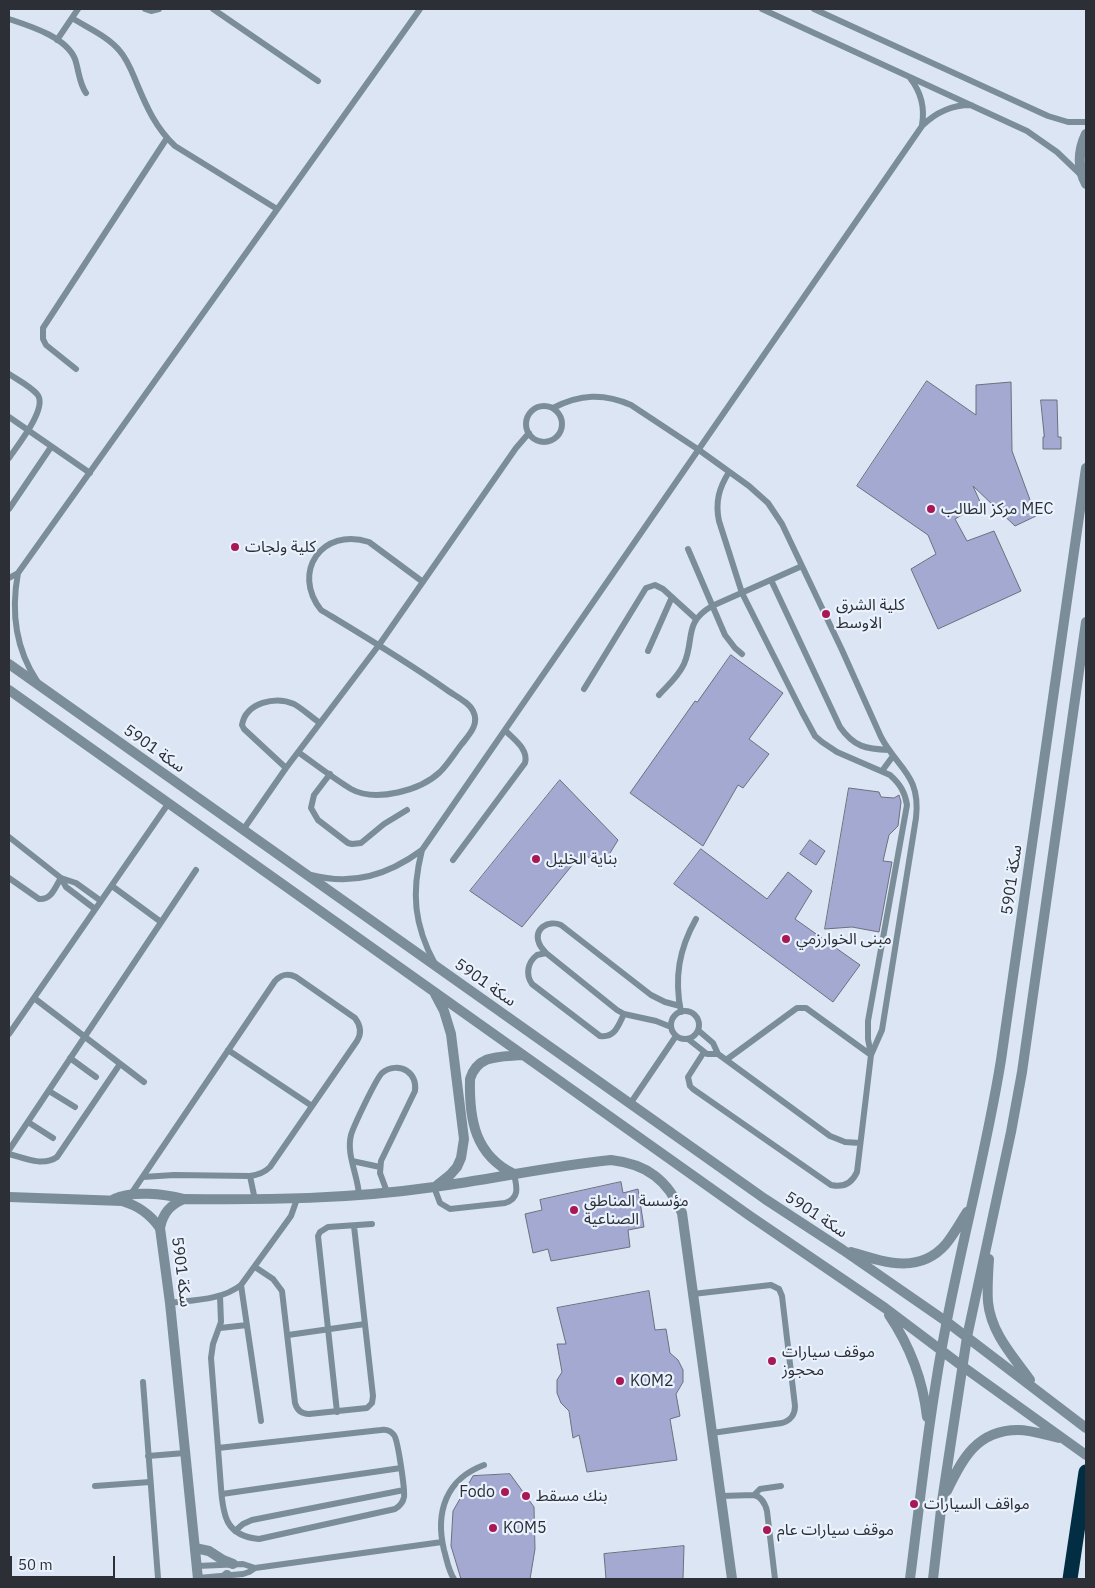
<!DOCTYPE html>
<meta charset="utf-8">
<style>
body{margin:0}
#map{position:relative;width:1095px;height:1588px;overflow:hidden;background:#dbe5f3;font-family:"IBM Plex Sans",sans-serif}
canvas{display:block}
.frame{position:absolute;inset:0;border:10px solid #2c2f35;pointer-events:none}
.scale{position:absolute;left:10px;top:1556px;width:105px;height:22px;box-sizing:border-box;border:2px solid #2c2f35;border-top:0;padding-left:6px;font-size:15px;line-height:18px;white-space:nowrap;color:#2c2f35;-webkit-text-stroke:4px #eaf2fe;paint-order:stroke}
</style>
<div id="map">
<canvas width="1095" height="1588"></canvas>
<div class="frame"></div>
<div class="scale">50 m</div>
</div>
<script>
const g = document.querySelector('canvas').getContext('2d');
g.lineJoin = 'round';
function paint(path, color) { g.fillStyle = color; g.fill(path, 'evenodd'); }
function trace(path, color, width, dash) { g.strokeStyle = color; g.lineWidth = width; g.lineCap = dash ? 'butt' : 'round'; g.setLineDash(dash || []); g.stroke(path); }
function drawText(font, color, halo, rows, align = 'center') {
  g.font = font + ' "IBM Plex Sans","Noto Sans Arabic",sans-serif'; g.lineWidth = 4.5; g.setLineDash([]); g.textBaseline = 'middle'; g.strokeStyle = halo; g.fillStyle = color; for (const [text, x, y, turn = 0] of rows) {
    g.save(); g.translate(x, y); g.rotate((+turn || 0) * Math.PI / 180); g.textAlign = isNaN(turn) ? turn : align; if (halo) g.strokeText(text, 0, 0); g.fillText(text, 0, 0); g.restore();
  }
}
const building = new Path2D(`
 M 927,381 L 976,415 L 976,385 L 1011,382 L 1012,451 L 1036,516 L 1015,526 L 973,486 L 981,504 L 955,519 L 967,541 L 994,531 L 1021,591 L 938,629 L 911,569 L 936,554 L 928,535 L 857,486 Z
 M 1041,400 L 1057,400 L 1058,437 L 1061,437 L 1061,449 L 1043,449 L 1043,437 L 1044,437 Z
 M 731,655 L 783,693 L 749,739 L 769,754 L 743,788 L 738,785 L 703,846 L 630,793 L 695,701 L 697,702 Z
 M 560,780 L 618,840 L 602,866 L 582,853 L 522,927 L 470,891 Z
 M 849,788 L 879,792 L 881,797 L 894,798 L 899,795 L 901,802 L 898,826 L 889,835 L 883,861 L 892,862 L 879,932 L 852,927 L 825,929 Z
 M 810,840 L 825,851 L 816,865 L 800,854 Z
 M 701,849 L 767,899 L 788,872 L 812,891 L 795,919 L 860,965 L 833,1002 L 674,884 Z
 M 621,1182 L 623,1193 L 638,1189 L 644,1227 L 628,1230 L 630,1247 L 551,1261 L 548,1249 L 533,1253 L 525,1214 L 542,1210 L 540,1200 Z
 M 649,1291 L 655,1330 L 666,1329 L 670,1353 L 678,1360 L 683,1370 L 683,1382 L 676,1394 L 680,1416 L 670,1419 L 677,1460 L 587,1472 L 579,1435 L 573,1438 L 569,1411 L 561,1403 L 557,1393 L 557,1380 L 562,1372 L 557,1344 L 566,1344 L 557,1308 Z
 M 510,1474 L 534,1507 L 535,1549 L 530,1579 L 461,1579 L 451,1546 L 453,1511 L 473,1476 Z
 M 684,1546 L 683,1579 L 606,1579 L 604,1554 Z`);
const service = new Path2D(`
 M 145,9 L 151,11 L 159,9
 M 213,9 L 318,81
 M 762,9 L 1027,131 L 1057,152 L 1080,174
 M 814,9 L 1048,116 L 1068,122 L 1086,122
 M 72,18 C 88,28 107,36 119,50 C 128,60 132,72 137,84 C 147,108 156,128 175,146 L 277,209
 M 9,19 C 30,26 66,37 75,59 C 79,71 79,83 86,93
 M 57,40 L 78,9
 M 910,78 C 921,92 925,108 922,125
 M 76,369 L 46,345 L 43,339 L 43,328 L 167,138
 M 9,374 C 18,380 30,386 37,394 C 49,407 17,446 9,458
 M526 424a18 18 0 1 1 36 0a18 18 0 1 1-36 0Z
 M 553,408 C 580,394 604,393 631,405 L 699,450 L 749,486 L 768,503 L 782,524 L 842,650 L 881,737 C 898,769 921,775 916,818 L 882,1030 L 871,1055
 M 9,417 L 90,473
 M 9,509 L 51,447
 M 688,549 L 725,635 L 735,648 L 742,654
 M 9,578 L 18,573
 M 771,580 L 840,727 C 854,747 866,749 889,750
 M 648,651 L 672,597
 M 37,681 C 15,648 11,611 18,573 L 420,9
 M 584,689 L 646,588 L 655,585 L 663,589 L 696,619
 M 659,695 C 668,685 678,677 684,664 C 695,639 683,623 712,606 L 802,566
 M 298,752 C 315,764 333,778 351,789 C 376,803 421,790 440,772 C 448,764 454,754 461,745 C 469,735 480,724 473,711 C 469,702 455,696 447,690 C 406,661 364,636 321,610 C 291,572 322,527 369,542 L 423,582
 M 286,768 L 244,729 L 242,725 C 246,702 276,696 294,704 C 303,709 311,717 320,723
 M 882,771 L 893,756
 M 330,774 L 314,795 L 311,808 L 318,820 L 348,843 L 352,844 L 361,843 L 384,824 L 407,810
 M 243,830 L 286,768 L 379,645 L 516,448 L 529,433
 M 9,837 L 61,878 C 55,887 52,900 39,899 L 9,878
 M 422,850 C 411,893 414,925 435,964
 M 453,860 L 525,763 C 529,749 513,739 505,730
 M 311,875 C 353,886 388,875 422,850 L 922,126 C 936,112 951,105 971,105
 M 61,878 L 66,887 L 95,909
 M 61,878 L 76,883 L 101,901
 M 112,886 L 161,922
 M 546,953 L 537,955 C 528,962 525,974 532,984 L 600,1036 C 615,1038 618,1026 624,1014
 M 34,998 L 144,1082
 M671 1025a14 14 0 1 1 28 0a14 14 0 1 1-28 0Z
 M 681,1012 C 674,978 679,949 696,919
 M 671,1027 L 656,1021 L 624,1014 L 617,1010 L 546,953 C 544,950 540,947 539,943 C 533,928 549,920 561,925 L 651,995 L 665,1002 L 680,1006
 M 699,1031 L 713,1043 L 718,1054 L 830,1136 L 845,1142 L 860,1143
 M 9,1034 L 168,804
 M 688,1039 L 707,1054 L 718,1054
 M 228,1050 L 312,1106
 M 704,1052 L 688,1077 L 690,1086 L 693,1089 L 831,1185 C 844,1188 852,1183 857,1172 L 871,1055 L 868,1039 L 868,1021 L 907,805 C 905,792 900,784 890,775 L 837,752 L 822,742 L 815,736 L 802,712 L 742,593 L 719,521 C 715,502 719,488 729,472
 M 70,1058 L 96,1077
 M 726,1060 L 797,1008 L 806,1008 L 871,1055
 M 49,1091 L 75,1107
 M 630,1104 L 676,1036
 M 28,1122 L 53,1138
 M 9,1150 L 196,870
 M 9,1154 C 24,1158 43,1167 57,1157 L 120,1064
 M 352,1161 L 380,1167
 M 250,1176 L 255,1200
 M 434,1187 L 440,1203 L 450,1209 L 505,1203 C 520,1198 517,1187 514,1174
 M 131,1194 L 275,981 C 282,974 288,973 296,977 L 355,1018 C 361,1026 362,1033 357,1041 L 270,1167 C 264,1173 258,1175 250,1176 L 174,1175 L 143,1177
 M 359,1195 C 358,1175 346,1155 351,1135 C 354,1125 376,1079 382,1073 C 389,1067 400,1066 407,1071 C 414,1076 416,1083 415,1091 L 381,1161 L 380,1173 L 387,1192
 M 255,1267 L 273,1279 L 282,1291 L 295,1403 C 297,1410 301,1414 309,1414 L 367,1408 L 372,1403 L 373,1396 L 354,1226
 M 241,1285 L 261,1421
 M 693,1294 L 771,1285 L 779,1289 L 782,1296 L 795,1406 C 795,1415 791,1420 782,1423 L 712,1433
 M 170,1303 C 194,1300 222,1300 241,1285 L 291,1216 L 297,1199
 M 220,1328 L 247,1325
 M 288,1335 L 365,1324
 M 143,1382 L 158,1578
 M 337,1412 L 318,1236 L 320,1232 L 328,1227 L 372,1224
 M 381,1430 C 386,1429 391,1431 394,1435 C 398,1440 405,1490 404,1497 C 403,1503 400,1506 395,1509 L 259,1539 C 226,1536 223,1516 221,1488 C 220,1475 219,1462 218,1448 Z
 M 218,1448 L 211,1358 L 213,1344 L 221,1322 L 220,1296
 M 148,1456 L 185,1453
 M 95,1486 L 150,1482
 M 222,1494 L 401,1468
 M 754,1495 L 760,1489 L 781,1486
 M 721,1496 L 754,1495 C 762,1497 765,1503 767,1511 L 775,1579
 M 235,1531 L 243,1524 L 252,1520 L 404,1490
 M 197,1566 L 243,1564 L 255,1568
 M 198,1578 L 243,1574 L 249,1572 L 255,1568 L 442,1542
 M 454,1579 C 448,1570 447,1560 444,1550 C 435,1512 446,1479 484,1465`);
const minor = new Path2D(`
 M 9,1197 L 122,1201 C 139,1206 150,1214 160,1228
 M 114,1199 C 133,1190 164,1194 184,1199
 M 195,1548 L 209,1551 L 223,1560 L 233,1564
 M 223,1579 L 227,1575`);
const tertiary = new Path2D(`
 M 1086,134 C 1078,151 1077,167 1086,184
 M 9,664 L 765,1199 L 843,1250 L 947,1322 L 1086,1428
 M 9,690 L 750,1216 L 885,1308 L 962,1366 L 1086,1455
 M 514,1174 C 475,1155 469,1120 470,1079 C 478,1054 500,1057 522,1055
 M 435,1187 L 450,1175 L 457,1167 L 461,1158 L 464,1139 L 451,1034 L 444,1011 L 435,994
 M 851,1252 C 884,1262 919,1275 946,1244 C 954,1234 960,1223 967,1212
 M 989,1259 C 988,1274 987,1288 988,1302 C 991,1333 1013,1356 1030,1380
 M 889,1315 C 910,1346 923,1381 927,1417
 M 947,1491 C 962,1459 977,1430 1018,1430 C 1031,1430 1046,1435 1059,1438
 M 198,1579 L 170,1303 L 160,1228 C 163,1213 170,1205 184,1199 C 268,1200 351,1199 434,1187 C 493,1179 552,1166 611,1160 C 647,1164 668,1180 682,1213 L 732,1579
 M 910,1579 C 921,1493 930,1406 947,1320 C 964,1233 987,1147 1001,1060 L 1086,468
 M 933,1579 L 942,1501 L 967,1337 L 1011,1132 L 1022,1072 L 1086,622`);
const motorway = new Path2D(`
 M 1070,1579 L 1086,1472`);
const markers = [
 [931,509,5,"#a81854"],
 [235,547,5,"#a81854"],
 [826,614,5,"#a81854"],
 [536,859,5,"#a81854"],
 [786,939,5,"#a81854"],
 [574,1210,5,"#a81854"],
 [772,1361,5,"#a81854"],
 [620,1381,5,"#a81854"],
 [505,1492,5,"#a81854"],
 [526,1496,5,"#a81854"],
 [914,1504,5,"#a81854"],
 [493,1528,5,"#a81854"],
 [767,1530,5,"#a81854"]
];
const poiNames = [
 ["مركز الطالب MEC",941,509],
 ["كلية ولجات",245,547],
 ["كلية الشرق",836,605],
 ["الاوسط",836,623],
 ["بناية الخليل",546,859],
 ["مبنى الخوارزمي",796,939],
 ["مؤسسة المناطق",584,1201],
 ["الصناعية",584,1219],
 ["موقف سيارات",782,1352],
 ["محجوز",782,1370],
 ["KOM2",630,1381],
 ["Fodo",495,1492,"right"],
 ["بنك مسقط",536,1496],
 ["مواقف السيارات",924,1504],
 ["KOM5",503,1528],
 ["موقف سيارات عام",777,1530]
];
const streetNames = [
 ["سكة 5901",154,749,35],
 ["سكة 5901",1012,880,-82],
 ["سكة 5901",485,983,35],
 ["سكة 5901",816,1215,33],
 ["سكة 5901",181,1272,83]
];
paint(building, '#a4a9d2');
trace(building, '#6d6f7d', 1);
trace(service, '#7b8d98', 6);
trace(minor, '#7b8d98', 10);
trace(tertiary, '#7b8d98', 10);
trace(motorway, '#022d42', 15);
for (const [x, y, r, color] of markers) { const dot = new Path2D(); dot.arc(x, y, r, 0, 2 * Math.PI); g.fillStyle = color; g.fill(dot); trace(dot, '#eaf2fe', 2); }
drawText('16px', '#2c2f35', '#eaf2fe', poiNames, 'left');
drawText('16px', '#2c2f35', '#eaf2fe', streetNames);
</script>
